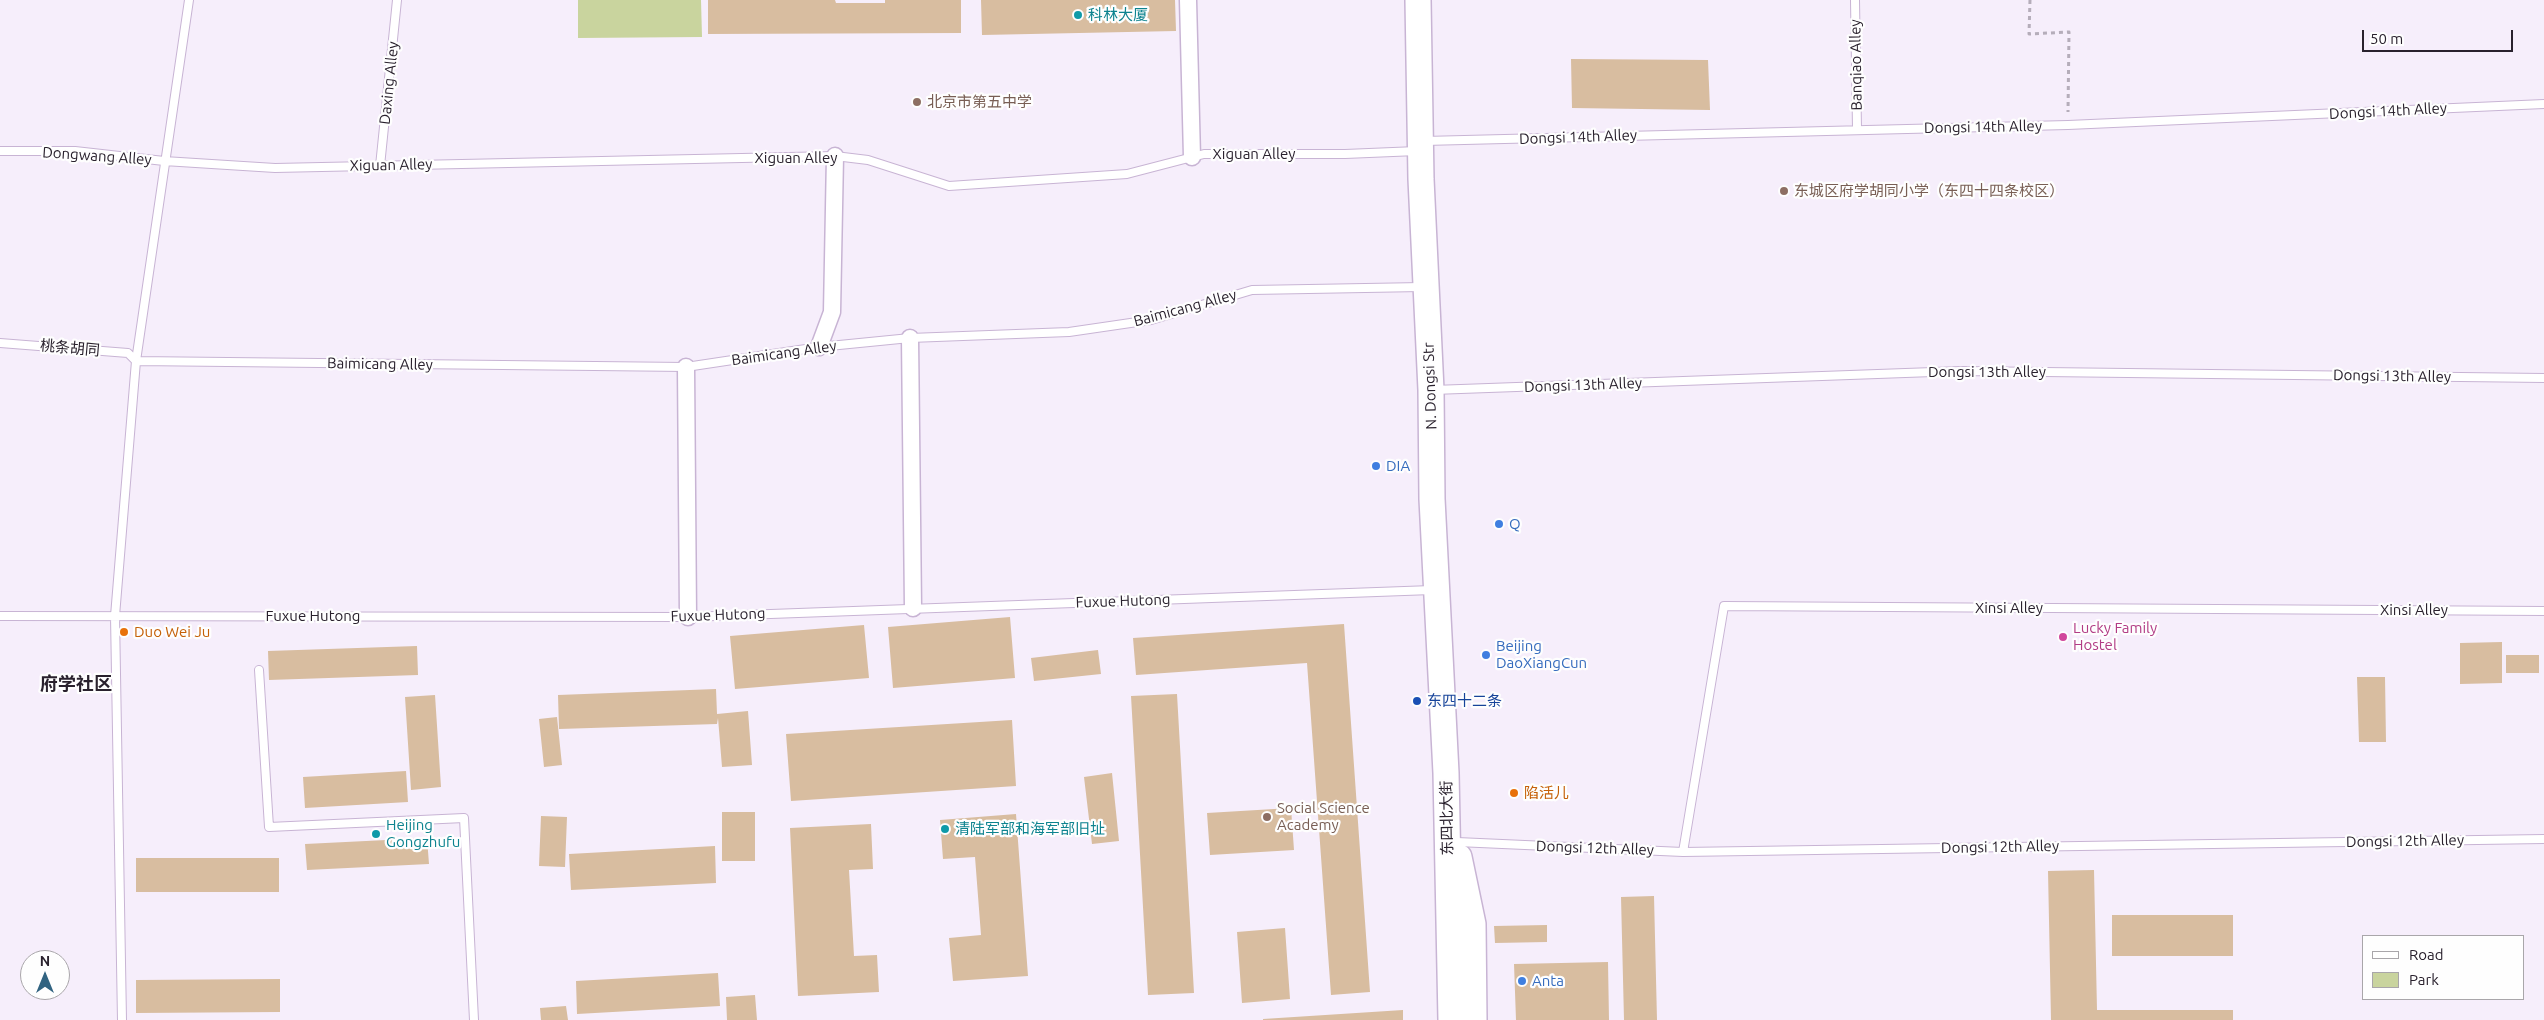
<!DOCTYPE html>
<meta charset="utf-8">
<style>
body{margin:0}
#map{position:relative;width:2544px;height:1020px;overflow:hidden;background:#f6eefb;font-family:Ubuntu,sans-serif}
canvas{display:block}
.legend{position:absolute;left:2362px;top:935px;width:162px;height:65px;box-sizing:border-box;background:#fefefe;border:1px solid #a9a6aa;margin:0;padding:6px 9px;list-style:none;font-size:15px;color:#29212d}
.legend li{display:flex;align-items:center;gap:10px;height:25px}
.legend b{width:25px;border:1px solid #a9a6aa}
.north{position:absolute;left:20px;top:950px;width:50px;height:50px;box-sizing:border-box;background:#fefefe;border:1px solid #a9a6aa;border-radius:50%;rotate:0deg;font-size:14px;font-weight:700;line-height:20px;text-align:center;color:#29212d}
.north::after{content:'';display:block;margin:auto;width:18px;height:22px;background:#316381;clip-path:polygon(50% 0,100% 100%,50% 72%,0 100%)}
.scale{position:absolute;left:2362px;top:30px;width:151px;height:22px;box-sizing:border-box;border:2px solid #29212d;border-top:0;padding-left:6px;font-size:15px;line-height:18px;white-space:nowrap;color:#29212d;-webkit-text-stroke:4px #fefefe;paint-order:stroke}
</style>
<div id="map">
<canvas width="2544" height="1020"></canvas>
<ul class="legend">
<li><b style="height:6px;background:#fff"></b>Road</li>
<li><b style="height:14px;background:#c9d49e"></b>Park</li>
</ul>
<div class="north">N</div>
<div class="scale">50 m</div>
</div>
<script>
const g = document.querySelector('canvas').getContext('2d');
g.lineJoin = 'round';
function paint(path, color) { g.fillStyle = color; g.fill(path, 'evenodd'); }
function trace(path, color, width, dash) { g.strokeStyle = color; g.lineWidth = width; g.lineCap = dash ? 'butt' : 'round'; g.setLineDash(dash || []); g.stroke(path); }
function drawText(font, color, halo, rows, align = 'center') {
  g.font = font + ' Ubuntu,"Noto Sans SC",sans-serif'; g.lineWidth = 4.5; g.setLineDash([]); g.textBaseline = 'middle'; g.strokeStyle = halo; g.fillStyle = color; for (const [text, x, y, turn = 0] of rows) {
    g.save(); g.translate(x, y); g.rotate((+turn || 0) * Math.PI / 180); g.textAlign = isNaN(turn) ? turn : align; if (halo) g.strokeText(text, 0, 0); g.fillText(text, 0, 0); g.restore();
  }
}
const green = new Path2D(`
 M 578,0 L 701,0 L 702,37 L 578,38 Z`);
const building = new Path2D(`
 M 708,0 L 835,0 L 836,3 L 885,3 L 885,0 L 961,0 L 961,33 L 708,34 Z
 M 981,0 L 1175,0 L 1176,31 L 982,35 Z
 M 1571,59 L 1708,60 L 1710,110 L 1572,108 Z
 M 1010,617 L 1015,678 L 893,688 L 888,627 Z
 M 1344,624 L 1370,992 L 1331,995 L 1307,663 L 1136,675 L 1133,638 Z
 M 864,625 L 869,678 L 735,689 L 730,636 Z
 M 2502,642 L 2502,683 L 2460,684 L 2460,643 Z
 M 417,646 L 418,675 L 269,680 L 268,651 Z
 M 1098,650 L 1101,674 L 1034,681 L 1031,658 Z
 M 2506,655 L 2539,655 L 2539,673 L 2506,673 Z
 M 2357,677 L 2385,677 L 2386,742 L 2359,742 Z
 M 716,689 L 717,714 L 748,711 L 752,765 L 722,767 L 718,718 L 717,724 L 559,729 L 558,695 Z
 M 1177,694 L 1194,993 L 1148,995 L 1131,696 Z
 M 435,695 L 441,787 L 411,790 L 405,697 Z
 M 557,717 L 562,765 L 544,767 L 539,719 Z
 M 1012,720 L 1016,786 L 791,801 L 786,734 Z
 M 406,771 L 408,802 L 305,808 L 303,777 Z
 M 1112,773 L 1119,841 L 1092,844 L 1084,777 Z
 M 1291,808 L 1294,850 L 1210,855 L 1207,813 Z
 M 722,812 L 755,812 L 755,861 L 722,861 Z
 M 1016,814 L 1028,976 L 953,981 L 949,938 L 981,935 L 975,857 L 943,859 L 940,820 Z
 M 541,816 L 567,817 L 565,867 L 539,866 Z
 M 871,824 L 873,869 L 849,870 L 854,956 L 877,955 L 879,992 L 798,996 L 790,828 Z
 M 427,838 L 429,864 L 307,870 L 305,844 Z
 M 715,846 L 716,883 L 571,890 L 569,854 Z
 M 136,858 L 279,858 L 279,892 L 136,892 Z
 M 2094,870 L 2097,1010 L 2233,1010 L 2233,1020 L 2051,1020 L 2048,871 Z
 M 1654,896 L 1657,1020 L 1624,1020 L 1621,897 Z
 M 2112,915 L 2233,915 L 2233,956 L 2112,956 Z
 M 1547,925 L 1547,942 L 1495,943 L 1494,926 Z
 M 1285,928 L 1290,999 L 1242,1003 L 1237,932 Z
 M 1608,962 L 1609,1020 L 1516,1020 L 1514,964 Z
 M 718,973 L 720,1006 L 577,1014 L 576,981 Z
 M 280,979 L 280,1012 L 136,1013 L 136,980 Z
 M 755,995 L 757,1020 L 727,1020 L 726,997 Z
 M 566,1006 L 568,1020 L 541,1020 L 540,1008 Z
 M 1403,1010 L 1403,1020 L 1263,1020 L 1263,1019 Z`);
const path = new Path2D(`
 M 2030,0 L 2029,34 L 2069,32 L 2068,112`);
const service = new Path2D(`
 M 1855,0 L 1857,129
 M 1424,141 L 2068,125 L 2544,104
 M 0,151 L 75,151 L 164,161 L 275,168 L 835,156 L 868,160 L 949,186 L 1127,174 L 1204,154 L 1345,154 L 1417,151
 M 380,166 L 397,0
 M 0,343 L 128,353 L 136,361 L 686,367 L 819,347 L 910,338 L 1069,332 L 1151,320 L 1252,290 L 1422,287
 M 1433,390 L 1961,371 L 2544,378
 M 0,616 L 688,617 L 1432,590
 M 259,670 L 269,827 L 464,818 L 474,1020
 M 1457,842 L 1683,852 L 2544,839
 M 1683,852 L 1724,606 L 2544,611
 M 122,1020 L 115,616 L 136,361 L 189,0`);
const minor = new Path2D(`
 M 1188,0 L 1192,157
 M 910,338 L 913,608
 M 819,347 L 832,312 L 835,156
 M 686,367 L 688,617`);
const primary = new Path2D(`
 M 1418,0 L 1421,179 L 1431,390 L 1432,499 L 1446,773 L 1451,1020
 M 1459,857 L 1473,924 L 1474,1020`);
const markers = [
 [1078,15,5,"#0f9aa8"],
 [917,102,5,"#8d6e63"],
 [1784,191,5,"#8d6e63"],
 [1376,466,5,"#3f7fe0"],
 [1499,524,5,"#3f7fe0"],
 [124,632,5,"#e8710a"],
 [2063,637,5,"#d1479c"],
 [1486,655,5,"#3f7fe0"],
 [1417,701,5,"#1a4fb4"],
 [1514,793,5,"#e8710a"],
 [1267,817,5,"#8d6e63"],
 [945,829,5,"#0f9aa8"],
 [376,834,5,"#0f9aa8"],
 [1522,981,5,"#3f7fe0"]
];
const cultureNames = [
 ["科林大厦",1088,15],
 ["Heijing",386,825],
 ["Gongzhufu",386,842],
 ["清陆军部和海军部旧址",955,829]
];
const streetNames = [
 ["Banqiao Alley",1856,65,-91],
 ["Daxing Alley",389,83,-84],
 ["Dongsi 14th Alley",2388,111,-3],
 ["Dongsi 14th Alley",1983,127,-1],
 ["Dongsi 14th Alley",1578,137,-2],
 ["Xiguan Alley",1254,154],
 ["Dongwang Alley",97,156,4],
 ["Xiguan Alley",796,158],
 ["Xiguan Alley",391,165,-1],
 ["Baimicang Alley",1185,308,-15],
 ["桃条胡同",70,348,5],
 ["Baimicang Alley",784,353,-8],
 ["Baimicang Alley",380,364,1],
 ["Dongsi 13th Alley",1987,372],
 ["Dongsi 13th Alley",2392,376,1],
 ["Dongsi 13th Alley",1583,385,-2],
 ["N. Dongsi Str",1430,386,-92],
 ["Fuxue Hutong",1123,601,-2],
 ["Xinsi Alley",2009,608],
 ["Xinsi Alley",2414,610],
 ["Fuxue Hutong",718,615,-2],
 ["Fuxue Hutong",313,616],
 ["东四北大街",1447,818,-91],
 ["Dongsi 12th Alley",2405,841,-1],
 ["Dongsi 12th Alley",2000,847,-1],
 ["Dongsi 12th Alley",1595,848,2]
];
const educationNames = [
 ["北京市第五中学",927,102],
 ["东城区府学胡同小学（东四十四条校区）",1794,191],
 ["Social Science",1277,808],
 ["Academy",1277,825]
];
const shopNames = [
 ["DIA",1386,466],
 ["Q",1509,524],
 ["Beijing",1496,646],
 ["DaoXiangCun",1496,663],
 ["Anta",1532,981]
];
const hotelNames = [
 ["Lucky Family",2073,628],
 ["Hostel",2073,645]
];
const foodNames = [
 ["Duo Wei Ju",134,632],
 ["陷活儿",1524,793]
];
const transitNames = [
 ["东四十二条",1427,701]
];
const quarterNames = [
 ["府学社区",76,684]
];
paint(green, '#c9d49e');
paint(building, '#d8bda0');
trace(service, '#c8b4d4', 10);
trace(minor, '#c8b4d4', 19);
trace(primary, '#c8b4d4', 28);
trace(path, '#b5adba', 3, [4, 4]);
trace(service, '#fff', 8);
trace(minor, '#fff', 16);
trace(primary, '#fff', 25);
for (const [x, y, r, color] of markers) { const dot = new Path2D(); dot.arc(x, y, r, 0, 2 * Math.PI); g.fillStyle = color; g.fill(dot); trace(dot, '#fefefe', 2); }
drawText('15px', '#0d838f', '#fefefe', cultureNames, 'left');
drawText('15px', '#29212d', '#fefefe', streetNames);
drawText('15px', '#785e54', '#fefefe', educationNames, 'left');
drawText('15px', '#366cbe', '#fefefe', shopNames, 'left');
drawText('15px', '#b23c85', '#fefefe', hotelNames, 'left');
drawText('15px', '#c56008', '#fefefe', foodNames, 'left');
drawText('15px', '#164399', '#fefefe', transitNames, 'left');
drawText('bold 18px', '#29212d', '#fefefe', quarterNames);
</script>
